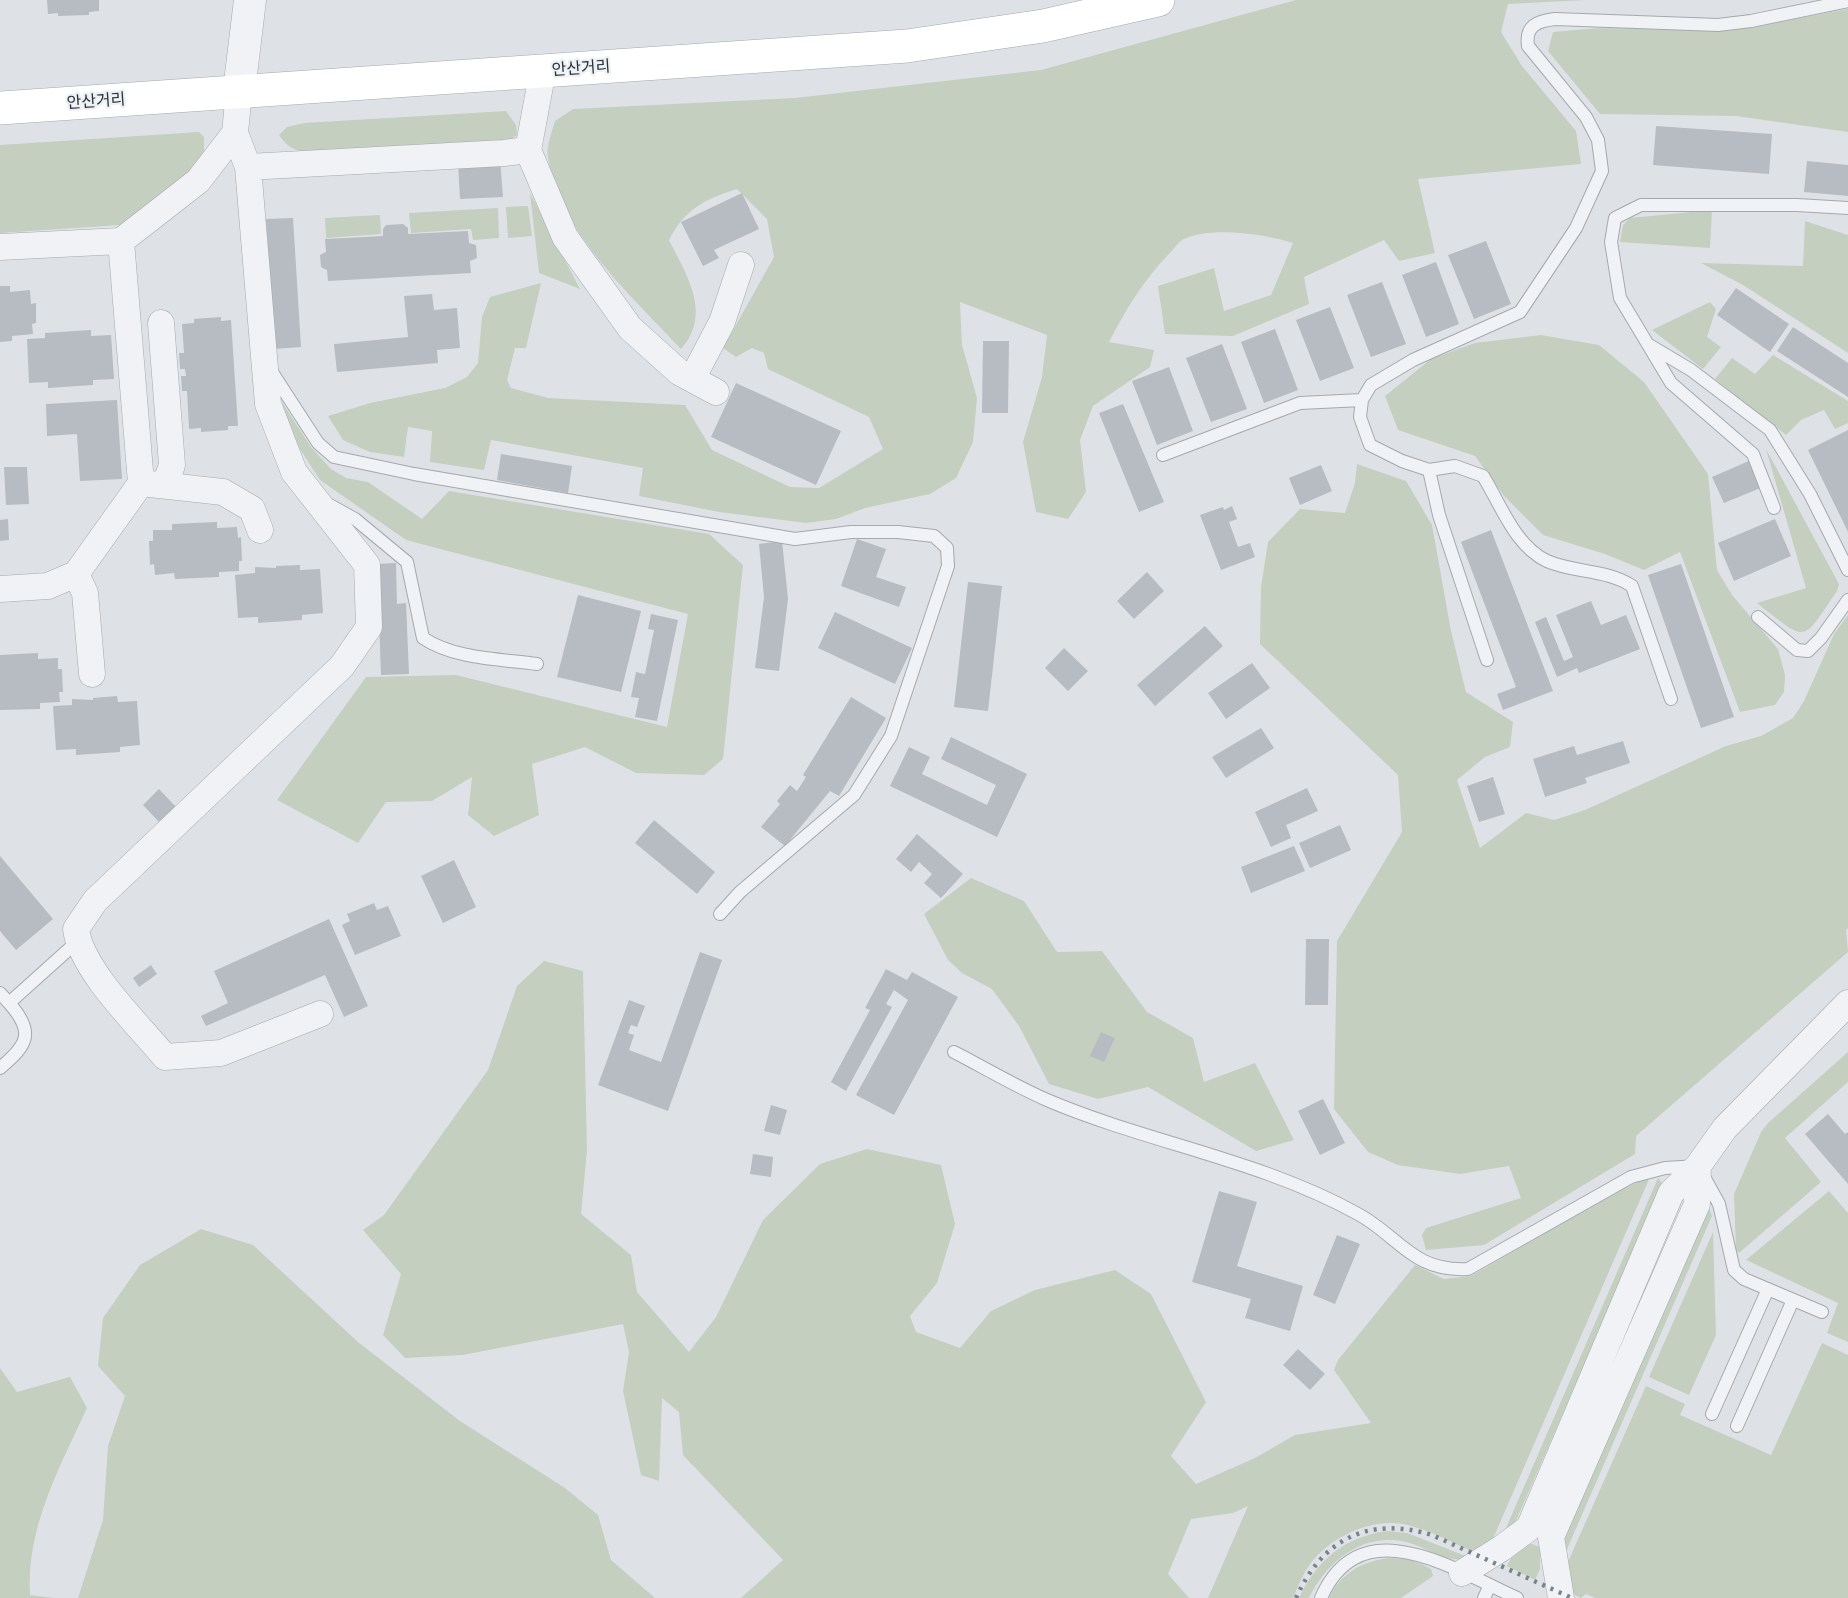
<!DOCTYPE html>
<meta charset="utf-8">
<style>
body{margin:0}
canvas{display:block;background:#dee2e6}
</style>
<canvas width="1848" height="1598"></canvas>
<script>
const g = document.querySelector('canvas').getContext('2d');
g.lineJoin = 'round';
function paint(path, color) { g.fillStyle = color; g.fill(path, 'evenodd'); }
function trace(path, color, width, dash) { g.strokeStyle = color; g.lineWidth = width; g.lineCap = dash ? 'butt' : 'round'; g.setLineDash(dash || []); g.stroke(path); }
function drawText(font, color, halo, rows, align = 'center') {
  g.font = font + ' Ubuntu,"Noto Sans KR",sans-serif'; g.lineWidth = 4.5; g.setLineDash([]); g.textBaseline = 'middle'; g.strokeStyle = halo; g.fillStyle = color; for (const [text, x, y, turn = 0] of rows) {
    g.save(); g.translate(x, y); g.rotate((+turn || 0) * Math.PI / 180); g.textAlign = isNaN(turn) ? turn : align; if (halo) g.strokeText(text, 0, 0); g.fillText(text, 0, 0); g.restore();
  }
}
const green = new Path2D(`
 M 1296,0 L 1586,0 L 1508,4 L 1501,32 L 1522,66 L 1576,131 L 1581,164 L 1418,179 L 1435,253 L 1399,261 L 1384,240 L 1304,277 L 1309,304 L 1233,336 L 1165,334 L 1158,286 L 1214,268 L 1224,311 L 1271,295 L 1293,243 C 1265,234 1212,226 1184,239 C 1179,241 1173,250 1168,255 C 1143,281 1126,309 1109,342 L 1154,350 L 1150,367 L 1093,406 L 1080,440 L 1086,492 L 1068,519 L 1036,512 L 1023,442 L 1042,377 L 1047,335 L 960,302 L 962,345 L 977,398 L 973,442 L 956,478 L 930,494 L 865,508 L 836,519 L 806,523 L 719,512 L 639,496 L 643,468 L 491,440 L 484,470 L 430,462 L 432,431 L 408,427 L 404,457 L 370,452 L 343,440 L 328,416 L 370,403 L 445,388 L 467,377 L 478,363 L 482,317 L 490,297 L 541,283 L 526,348 L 515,348 L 507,380 L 511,388 L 548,398 L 685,405 L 712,450 L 790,487 L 819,488 L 883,449 L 869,417 L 768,369 L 764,353 L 752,348 L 736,357 L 723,348 L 774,257 L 767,219 L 737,189 C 705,199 685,209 669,240 C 686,274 713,314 681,349 C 632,296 558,231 548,157 C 546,147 552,132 555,121 L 573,109 L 795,98 L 1041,70 Z
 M 1848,9 L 1848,132 L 1736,116 L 1600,114 L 1548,51 L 1553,32 L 1599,28 L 1727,31 Z
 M 506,111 L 516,125 L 517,135 L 508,142 L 319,154 C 301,152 289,151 279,135 L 287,127 L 304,123 Z
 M 199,132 L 204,137 L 204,167 L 120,225 L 0,233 L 0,145 Z
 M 530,193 L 580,289 L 539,273 Z
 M 528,206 L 532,236 L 508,238 L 506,207 Z
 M 498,208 L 499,238 L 473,240 L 471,229 L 411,233 L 409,213 Z
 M 1712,210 L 1710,248 L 1620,242 L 1623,225 L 1630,218 Z
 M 380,215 L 381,234 L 326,238 L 325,218 Z
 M 1805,221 L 1848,235 L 1848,353 L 1743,285 L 1701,263 L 1803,266 Z
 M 1710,302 L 1716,309 L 1707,337 L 1721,347 L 1703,369 L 1652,330 Z
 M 1541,335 L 1599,345 L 1644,382 L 1708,474 L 1717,570 L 1732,595 L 1778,649 L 1785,675 L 1784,692 L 1775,705 L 1740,712 L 1680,552 L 1644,570 L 1605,554 L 1543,535 L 1504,496 L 1475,456 L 1398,430 L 1385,396 L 1431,359 L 1475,343 Z
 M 1773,355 L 1848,401 L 1848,423 L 1835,429 L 1824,410 L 1801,420 L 1786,435 L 1715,379 L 1732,358 L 1755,374 Z
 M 276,393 L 311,447 L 331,469 L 346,478 L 368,482 L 422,519 L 449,491 L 709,534 L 743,565 L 723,759 L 704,775 L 636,773 L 585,747 L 532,764 L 539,815 L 494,836 L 468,815 L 472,777 L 432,801 L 386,802 L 358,843 L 277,800 L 366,677 L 456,675 L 667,727 L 688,614 L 406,540 L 320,480 L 289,432 Z
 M 1766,449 L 1839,584 L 1837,591 C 1801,644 1808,643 1757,603 L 1806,588 Z
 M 1357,464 L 1406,481 L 1432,525 L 1451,631 L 1466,692 L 1513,722 L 1510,747 L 1485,757 L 1457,780 L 1480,848 L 1526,813 L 1554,820 L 1585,810 L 1726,746 L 1761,736 L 1793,718 L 1804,701 L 1834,634 L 1848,615 L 1848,928 L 1846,930 L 1848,952 L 1636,1136 L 1635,1154 L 1484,1245 L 1426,1250 L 1422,1235 L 1426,1228 L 1521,1198 L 1509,1166 L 1460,1174 L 1398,1165 L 1368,1152 L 1334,1109 L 1337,941 L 1402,832 L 1398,775 L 1260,644 L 1261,587 L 1268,542 L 1300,509 L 1345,513 L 1355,483 Z
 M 971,878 L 1024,901 L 1057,952 L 1102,951 L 1147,1012 L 1193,1038 L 1204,1082 L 1255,1063 L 1294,1140 L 1256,1151 L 1148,1087 L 1098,1099 L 1049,1084 L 1019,1026 L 992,989 L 962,973 L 948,960 L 924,914 Z
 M 544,961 L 583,971 L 587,1150 L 581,1214 L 631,1255 L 637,1292 L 689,1352 L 716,1317 L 763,1220 L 820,1164 L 867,1149 L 941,1165 L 955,1224 L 937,1283 L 910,1316 L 916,1332 L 960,1348 L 991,1311 L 1035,1290 L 1115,1270 L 1151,1294 L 1206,1402 L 1171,1456 L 1196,1484 L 1255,1458 L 1295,1435 L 1371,1423 L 1334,1370 L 1338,1360 L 1415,1265 L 1444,1279 L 1471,1276 L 1617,1191 L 1650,1177 L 1492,1541 L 1475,1553 C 1454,1543 1433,1532 1411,1526 C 1378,1516 1338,1533 1315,1558 C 1305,1569 1299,1584 1293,1598 L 1208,1598 L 1248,1506 L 1233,1513 L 1191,1519 L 1168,1574 L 1189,1598 L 741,1598 L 783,1560 L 683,1455 L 679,1412 L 662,1398 L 659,1481 L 641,1475 L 623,1391 L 629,1352 L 623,1324 L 463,1355 L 405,1358 L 383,1335 L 401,1274 L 363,1230 L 384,1215 L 488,1070 L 517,986 Z
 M 1848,1052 L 1848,1082 L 1785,1138 L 1821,1182 L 1739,1253 L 1736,1250 L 1734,1194 L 1761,1132 L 1768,1123 Z
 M 1658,1178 L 1662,1183 L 1661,1189 L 1515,1523 L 1503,1535 Z
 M 1829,1191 L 1848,1213 L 1848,1342 L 1827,1333 L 1838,1303 L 1746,1260 Z
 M 1707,1210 L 1710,1210 L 1712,1216 L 1561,1563 L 1559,1546 Z
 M 201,1229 L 253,1245 L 358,1342 L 460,1421 L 565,1488 L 598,1515 L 611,1560 L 655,1598 L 78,1598 L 103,1520 L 108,1446 L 125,1396 L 98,1366 L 103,1318 L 140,1265 Z
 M 1713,1232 L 1716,1335 L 1689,1395 L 1649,1377 Z
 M 1822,1343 L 1848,1355 L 1848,1598 L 1595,1598 L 1586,1594 L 1581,1598 L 1569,1592 L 1563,1573 L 1646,1386 L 1685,1404 L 1680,1415 L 1771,1455 Z
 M 0,1368 L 17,1392 L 70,1377 L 87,1408 C 60,1467 26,1527 30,1595 L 54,1598 L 0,1598 Z
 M 1387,1531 L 1407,1533 L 1468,1557 C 1450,1566 1425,1546 1406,1542 C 1363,1532 1327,1561 1309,1598 L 1299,1598 C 1317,1560 1344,1537 1387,1531 Z
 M 1529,1543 L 1540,1547 L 1540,1569 L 1535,1580 L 1507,1566 L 1512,1556 Z
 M 1388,1558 C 1404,1558 1418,1561 1431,1569 L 1433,1576 L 1401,1598 L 1329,1598 C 1341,1573 1361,1562 1388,1558 Z`);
const building = new Path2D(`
 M 47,0 L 99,0 L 99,11 L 89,12 L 89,15 L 58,16 L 58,13 L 48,14 Z
 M 1656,126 L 1772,134 L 1769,174 L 1653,165 Z
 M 500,159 L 503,197 L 460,199 L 458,162 Z
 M 1807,161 L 1848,165 L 1848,196 L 1804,192 Z
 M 742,193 L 759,229 L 714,250 L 719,258 L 703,266 L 681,222 Z
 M 293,218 L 301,347 L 274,349 L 266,219 Z
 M 403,224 L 408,228 L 408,234 L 468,231 L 469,243 L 476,245 L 477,258 L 470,261 L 471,273 L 328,281 L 327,270 L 321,267 L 320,255 L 326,252 L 325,239 L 383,236 L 383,229 L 386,225 Z
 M 1486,241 L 1511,304 L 1474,319 L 1448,255 Z
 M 1436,262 L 1459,324 L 1426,337 L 1402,275 Z
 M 1382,282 L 1406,344 L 1371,357 L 1347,295 Z
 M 0,286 L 10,286 L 10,292 L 30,290 L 31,304 L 36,303 L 36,323 L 32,324 L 33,334 L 12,336 L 12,341 L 0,342 Z
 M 1736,288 L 1789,324 L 1770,352 L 1717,315 Z
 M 432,294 L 434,310 L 457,308 L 460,348 L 437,350 L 438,363 L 337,372 L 334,344 L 408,337 L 404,296 Z
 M 1330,307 L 1354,368 L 1320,381 L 1296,320 Z
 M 221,317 L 221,321 L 231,320 L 238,426 L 228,426 L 228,430 L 201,432 L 201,428 L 189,429 L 187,391 L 182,391 L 181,376 L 186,376 L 185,369 L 180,369 L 179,353 L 184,353 L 182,324 L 194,323 L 194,319 Z
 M 1793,327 L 1848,363 L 1848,397 L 1777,351 Z
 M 1275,329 L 1298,390 L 1264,403 L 1241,342 Z
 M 91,330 L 91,336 L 111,335 L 114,379 L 93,380 L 93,385 L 48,388 L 48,382 L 29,383 L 27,339 L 45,338 L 45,333 Z
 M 983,341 L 1009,341 L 1008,413 L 982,413 Z
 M 1222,344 L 1247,409 L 1211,422 L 1186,358 Z
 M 1169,367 L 1193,431 L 1157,445 L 1132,381 Z
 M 736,383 L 841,431 L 816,485 L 711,437 Z
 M 117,400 L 122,479 L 80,481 L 77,434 L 47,436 L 46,404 Z
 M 1123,404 L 1164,502 L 1139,512 L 1099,413 Z
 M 1848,430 L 1848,532 L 1808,450 Z
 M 501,454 L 572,466 L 568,493 L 497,480 Z
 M 1751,460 L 1763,487 L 1724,503 L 1712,477 Z
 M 1321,465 L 1332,491 L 1300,505 L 1289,478 Z
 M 4,467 L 27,467 L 29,504 L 6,505 Z
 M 1232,506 L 1237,519 L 1229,522 L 1238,547 L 1250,543 L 1255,557 L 1221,570 L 1200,515 L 1223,507 L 1224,510 Z
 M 8,519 L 9,540 L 0,541 L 0,520 Z
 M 1775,519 L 1791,556 L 1734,581 L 1718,543 Z
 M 217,522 L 217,528 L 237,527 L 238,538 L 241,537 L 242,561 L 239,561 L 239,571 L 219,572 L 219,577 L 175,579 L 174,573 L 155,575 L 154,564 L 150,565 L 149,541 L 153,541 L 153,530 L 172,530 L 172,524 Z
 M 1491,530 L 1553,691 L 1503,710 L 1497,694 L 1516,687 L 1461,542 Z
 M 857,539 L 886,549 L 876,577 L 906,587 L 899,607 L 841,586 Z
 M 782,541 L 788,599 L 779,671 L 755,668 L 764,597 L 759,544 Z
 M 396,563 L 397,604 L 406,603 L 409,674 L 381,675 L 377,564 Z
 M 1681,564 L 1734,717 L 1701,728 L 1648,575 Z
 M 300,565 L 300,570 L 320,569 L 323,613 L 302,615 L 302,620 L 258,623 L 258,617 L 238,618 L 235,575 L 255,573 L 255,567 L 276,568 L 276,566 Z
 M 1147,572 L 1164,591 L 1134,619 L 1117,601 Z
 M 968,582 L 1002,586 L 988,711 L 954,707 Z
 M 578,595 L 641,611 L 621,692 L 557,677 Z
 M 1591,601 L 1601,625 L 1626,615 L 1640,649 L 1579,673 L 1577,668 L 1557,677 L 1535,622 L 1546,617 L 1564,661 L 1573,657 L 1556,615 Z
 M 835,612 L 912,648 L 895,684 L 818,648 Z
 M 651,614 L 678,620 L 657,721 L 635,717 L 639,698 L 631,697 L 636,672 L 645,674 L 654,630 L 648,629 Z
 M 1205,626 L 1223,646 L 1155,706 L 1137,685 Z
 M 1064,648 L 1088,671 L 1068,691 L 1045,668 Z
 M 38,653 L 38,659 L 58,658 L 58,669 L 62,669 L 63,692 L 59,692 L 60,702 L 40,703 L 40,709 L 0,710 L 0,655 Z
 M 1252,663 L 1270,688 L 1226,719 L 1208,693 Z
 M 117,696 L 118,702 L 137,701 L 140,745 L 120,747 L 120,752 L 76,755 L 76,749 L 56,750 L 53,706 L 72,705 L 72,699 L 93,700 L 93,698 Z
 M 851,697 L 886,718 L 839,796 L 830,791 L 785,846 L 761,827 L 780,804 L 777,801 L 790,785 L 797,791 L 806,777 L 803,775 Z
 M 1261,728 L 1274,748 L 1226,778 L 1212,757 Z
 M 951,737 L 1027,774 L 997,837 L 890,786 L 909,747 L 930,757 L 922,774 L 987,805 L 996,785 L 941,759 Z
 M 1623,741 L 1630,763 L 1585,778 L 1587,783 L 1545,797 L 1533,759 L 1574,746 L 1577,755 Z
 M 1493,777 L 1505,814 L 1479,822 L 1467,786 Z
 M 1307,788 L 1318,811 L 1286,825 L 1291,838 L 1271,847 L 1255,812 Z
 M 159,789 L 177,808 L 160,823 L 143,805 Z
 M 654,820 L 715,872 L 697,894 L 635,843 Z
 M 1340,825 L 1351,850 L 1310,868 L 1299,843 Z
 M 917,834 L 963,874 L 941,898 L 924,883 L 932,874 L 919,862 L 911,872 L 896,859 Z
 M 1294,846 L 1305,871 L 1251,893 L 1241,867 Z
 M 0,856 L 53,919 L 16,950 L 0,931 Z
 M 454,860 L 476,907 L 443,923 L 421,876 Z
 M 374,903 L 377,910 L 388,906 L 401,936 L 355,955 L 342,925 L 350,921 L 347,914 Z
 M 329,919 L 368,1006 L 344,1017 L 325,975 L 206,1026 L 201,1016 L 228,1003 L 214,971 Z
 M 1306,939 L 1329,939 L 1328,1005 L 1305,1005 Z
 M 700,952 L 722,960 L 668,1111 L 598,1085 L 629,1000 L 645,1006 L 637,1027 L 631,1025 L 628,1033 L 634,1035 L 629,1050 L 661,1062 Z
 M 151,965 L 157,974 L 139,987 L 133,978 Z
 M 886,969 L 907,980 L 912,972 L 958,997 L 894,1115 L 856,1095 L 908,1000 L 894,990 L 886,1004 L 892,1007 L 846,1091 L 831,1082 L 870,1010 L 865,1008 Z
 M 1101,1032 L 1115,1038 L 1104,1062 L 1090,1056 Z
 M 1323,1099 L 1345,1143 L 1320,1155 L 1298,1111 Z
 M 771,1105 L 787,1110 L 780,1135 L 764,1131 Z
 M 1828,1114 L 1845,1134 L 1848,1132 L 1848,1184 L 1805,1134 Z
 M 753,1154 L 773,1157 L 771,1177 L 750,1174 Z
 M 1219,1191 L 1257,1202 L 1237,1266 L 1303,1286 L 1290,1331 L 1245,1318 L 1251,1299 L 1192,1282 Z
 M 1337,1235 L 1360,1244 L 1335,1304 L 1313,1295 Z
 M 1298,1349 L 1325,1374 L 1310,1390 L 1283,1365 Z`);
const service = new Path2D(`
 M 1649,345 L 1691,370 L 1770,430 L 1810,494 L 1848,570
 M 270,369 L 318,443 L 334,457 L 414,474 L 795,539 L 851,532 L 898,532 L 934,536 L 947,548 L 948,566 L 891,736 L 854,795 L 740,892 L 720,914
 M 1163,455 L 1300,403 L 1362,400
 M 1429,470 L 1439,515 L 1487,660
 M 328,504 L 355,519 L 407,562 L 423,638 C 454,659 500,659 537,664
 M 1774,508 L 1753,454 L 1671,383 L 1620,298 L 1611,242 L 1615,218 L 1641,205 L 1797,205 L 1848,208
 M 1758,617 L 1797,650 L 1808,651 L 1821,638 L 1848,600
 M 1671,699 L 1632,586 C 1606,569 1574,573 1547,561 C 1515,546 1501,505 1483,476 L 1455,466 L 1429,470 L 1402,461 L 1370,445 L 1360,417 L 1362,400 L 1371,385 L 1413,360 L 1520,312 L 1576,228 L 1602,171 L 1598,140 L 1586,117 L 1528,46 C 1525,26 1537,21 1555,19 L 1718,25 L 1751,21 L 1848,1
 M 0,993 L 9,1003 L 78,941
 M 954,1052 C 985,1068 1015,1086 1047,1100 C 1148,1143 1261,1160 1358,1214 C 1399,1236 1412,1272 1468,1269 L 1631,1177 L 1665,1168 L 1698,1166 L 1719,1204 L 1734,1270 L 1744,1279 L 1822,1312
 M 0,1068 C 28,1045 35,1032 9,1003
 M 1712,1414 L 1768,1289
 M 1737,1426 L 1793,1300
 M 1321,1598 C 1361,1507 1455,1570 1517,1598
 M 1484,1598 L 1490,1585`);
const minor = new Path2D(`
 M 239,91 L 235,133 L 248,167 L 504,153 L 528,150 L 543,70
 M 528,150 L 565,237 L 630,328 L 679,372 L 716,392
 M 248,167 L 268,404 L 294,472 L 367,565 L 369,627 L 342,666 L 95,901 L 76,929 C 81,970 138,1024 165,1057 L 221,1053 L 320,1014
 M 0,247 L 121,241 L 198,181 L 235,133
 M 161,323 L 172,465 L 165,485
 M 692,379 L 722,322 L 741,265
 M 150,484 L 223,492 L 252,509 L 260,530
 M 76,574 L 85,593 L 92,674
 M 0,589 L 48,586 L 76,574 L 141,483 L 121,241
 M 1462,1573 L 1502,1548 L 1529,1528 L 1671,1193 L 1698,1166 L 1725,1128 L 1848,1003
 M 1561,1598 L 1551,1537 L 1697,1204 L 1698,1166`);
const tertiary = new Path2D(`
 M 239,91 L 250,0`);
const primary = new Path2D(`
 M 0,108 L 907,46 L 1043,26 L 1158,0`);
const rail = new Path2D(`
 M 1296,1598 C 1323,1538 1369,1516 1432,1535 L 1572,1598`);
const streetNames = [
 ["안산거리",581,68,-4],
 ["안산거리",96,101,-4]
];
paint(green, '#c5cfc0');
paint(building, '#b6bcc2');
trace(service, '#a4a9af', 14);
trace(minor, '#a4a9af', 27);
trace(tertiary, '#a4a9af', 33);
trace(primary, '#9fa8b0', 34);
trace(service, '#f0f2f5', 12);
trace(minor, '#f0f2f5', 26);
trace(tertiary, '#f0f2f5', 32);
trace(primary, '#fff', 33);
trace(rail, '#79838e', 4.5, [3, 6]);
drawText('16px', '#29313b', '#edf1f4', streetNames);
</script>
